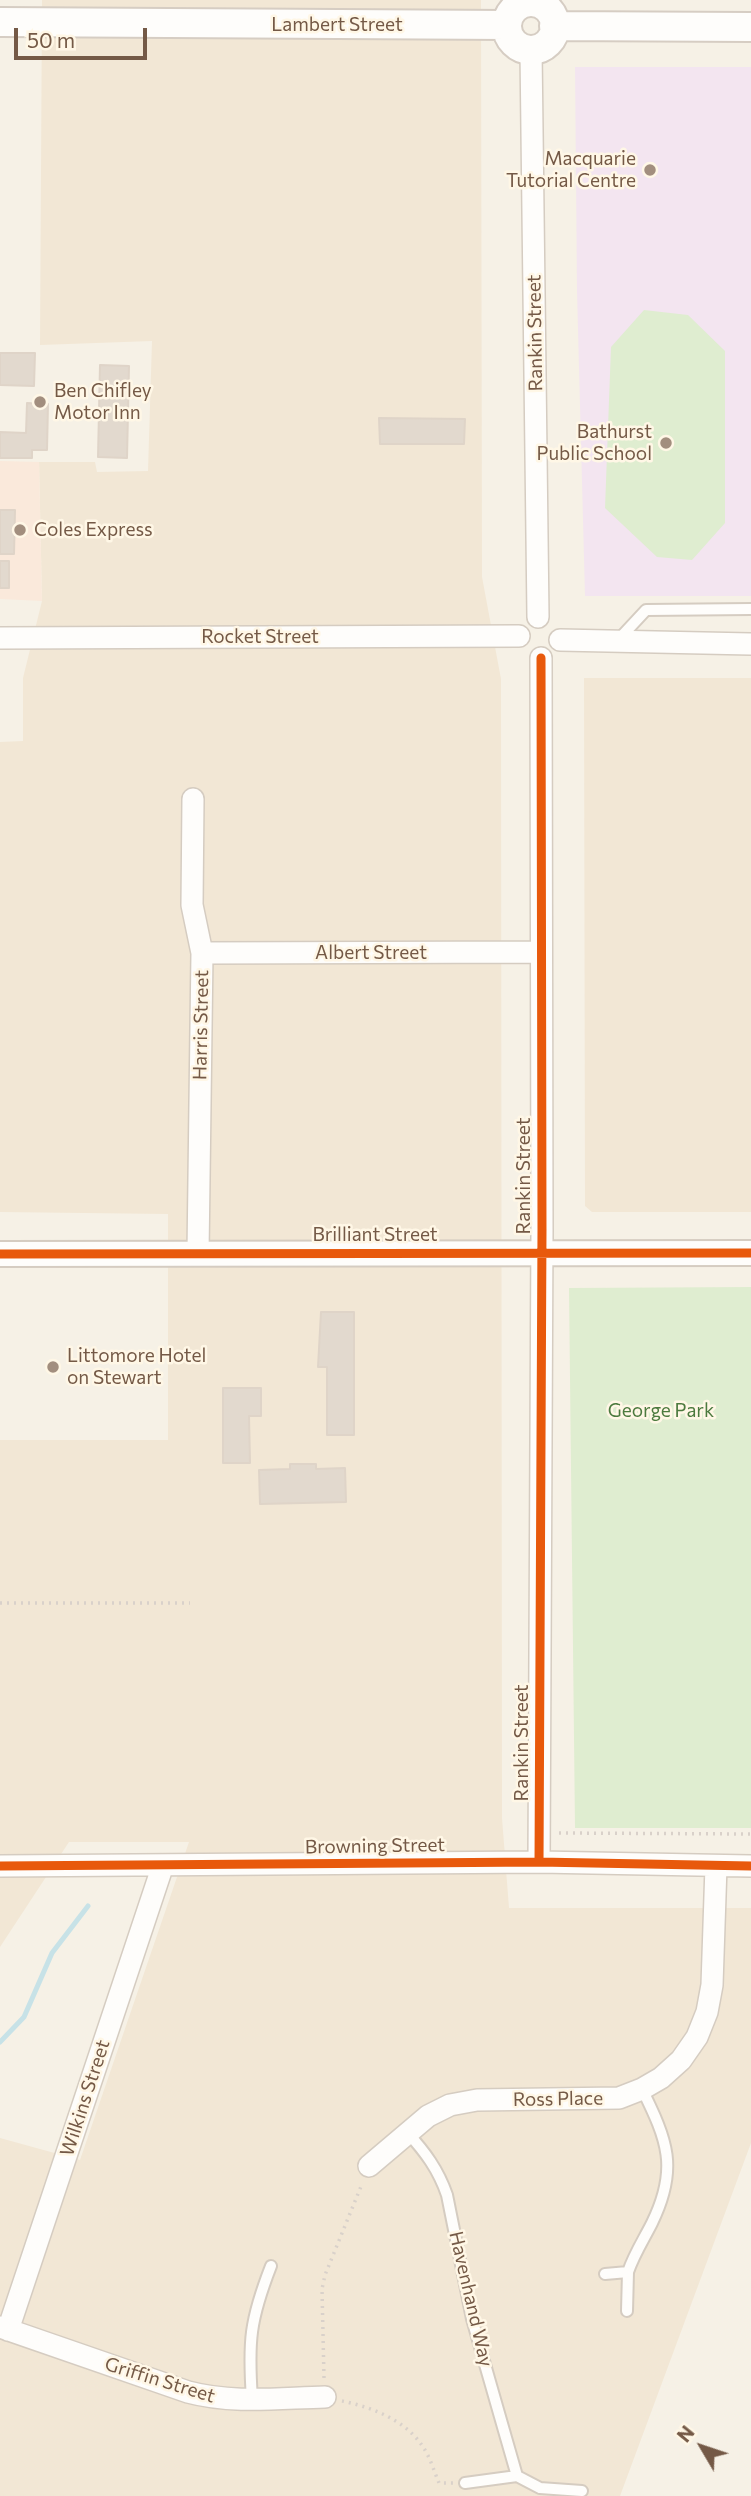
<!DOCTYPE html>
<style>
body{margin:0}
#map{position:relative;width:751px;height:2496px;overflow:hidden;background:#f6f1e6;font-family:Commissioner,sans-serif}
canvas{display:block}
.north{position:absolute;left:667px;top:2412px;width:70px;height:70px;-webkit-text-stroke:5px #fff7e6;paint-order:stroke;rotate:309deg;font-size:19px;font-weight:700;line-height:28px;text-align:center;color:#745946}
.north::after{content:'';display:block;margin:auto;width:24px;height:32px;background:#745946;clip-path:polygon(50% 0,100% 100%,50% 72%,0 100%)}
.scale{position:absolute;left:14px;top:28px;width:133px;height:32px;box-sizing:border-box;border:4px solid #745946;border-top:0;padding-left:9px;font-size:21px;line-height:24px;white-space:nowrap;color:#745946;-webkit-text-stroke:5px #fff7e6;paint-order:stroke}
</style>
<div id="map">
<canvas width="751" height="2496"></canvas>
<div class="north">N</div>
<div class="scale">50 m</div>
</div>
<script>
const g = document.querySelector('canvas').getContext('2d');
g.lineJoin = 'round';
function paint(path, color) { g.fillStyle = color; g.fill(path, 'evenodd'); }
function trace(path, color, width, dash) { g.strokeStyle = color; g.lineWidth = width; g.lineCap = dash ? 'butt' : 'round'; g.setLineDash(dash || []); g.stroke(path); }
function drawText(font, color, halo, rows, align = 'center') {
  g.font = font + ' Commissioner,sans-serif'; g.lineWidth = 5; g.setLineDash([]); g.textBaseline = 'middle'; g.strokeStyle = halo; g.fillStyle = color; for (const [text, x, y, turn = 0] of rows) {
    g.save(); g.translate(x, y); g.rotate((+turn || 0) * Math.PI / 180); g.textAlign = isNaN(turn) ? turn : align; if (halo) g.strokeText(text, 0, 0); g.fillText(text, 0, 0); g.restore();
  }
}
const residential = new Path2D(`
 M 42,0 L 481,0 L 482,577 L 501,679 L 502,1818 L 509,1908 L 751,1908 L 751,2143 L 620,2496 L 0,2496 L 0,2138 L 80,2160 L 189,1842 L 69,1842 L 0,1947 L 0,1440 L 168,1440 L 168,1214 L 0,1212 L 0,742 L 23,741 L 23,678 L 42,601 L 39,462 L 95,462 L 97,472 L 148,471 L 152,341 L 40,345 Z
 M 584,678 L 751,678 L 751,1212 L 592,1212 L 585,1206 Z`);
const commercial = new Path2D(`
 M 0,461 L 39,462 L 42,601 L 0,599 Z`);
const education = new Path2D(`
 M 575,67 L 751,67 L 751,596 L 585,596 L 577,291 Z`);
const green = new Path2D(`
 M 644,310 L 688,315 L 725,351 L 725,523 L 692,560 L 657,557 L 605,508 L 611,347 Z
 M 751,1287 L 751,1828 L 575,1828 L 569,1288 Z`);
const stream = new Path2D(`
 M 0,2042 L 24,2017 L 52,1953 L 88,1906`);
const building = new Path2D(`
 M 0,353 L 35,353 L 34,386 L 0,385 Z
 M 100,365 L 129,366 L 127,458 L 98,457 Z
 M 27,403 L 48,404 L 47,450 L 32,450 L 32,458 L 0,458 L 0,432 L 26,433 Z
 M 379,418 L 465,419 L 464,444 L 380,444 Z
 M 0,510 L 15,510 L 14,554 L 0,554 Z
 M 0,561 L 9,561 L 9,588 L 0,588 Z
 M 321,1312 L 354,1312 L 354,1435 L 327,1435 L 327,1367 L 318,1367 Z
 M 223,1388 L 261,1388 L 261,1416 L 249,1416 L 250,1463 L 223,1463 Z
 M 290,1464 L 316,1464 L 316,1469 L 345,1468 L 346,1502 L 260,1504 L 259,1470 L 290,1469 Z`);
const path = new Path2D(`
 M 0,1603 L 190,1603
 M 559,1833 L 751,1834
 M 324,2378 L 322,2289 L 325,2275 L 362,2184
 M 342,2401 C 371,2407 406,2420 423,2447 C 430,2457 434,2471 439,2483 L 454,2483`);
const service = new Path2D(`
 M 619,639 L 646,610 L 751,609
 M 407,2132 C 425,2152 438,2169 447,2195 L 472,2319 L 517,2476
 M 628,2272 C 634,2254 644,2239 652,2223 C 679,2168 667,2140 642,2089
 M 605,2274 L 628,2272 L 627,2311
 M 252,2399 C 248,2341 250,2320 271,2266
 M 465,2483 L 517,2476 L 540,2488 L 582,2491`);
const minor = new Path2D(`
 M 530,2 L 530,0
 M 531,50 L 538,617
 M 0,638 L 519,636
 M 560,640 L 751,644
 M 193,799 L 192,905 L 202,953 L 198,1253
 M 202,953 L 541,952
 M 539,1862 L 542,1229 L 541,658
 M 0,1866 L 539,1862 L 751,1866
 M 369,2166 L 428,2116 L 450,2105 L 477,2100 L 619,2098 L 642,2089 L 661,2078 L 681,2060 L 697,2037 L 707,2012 L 712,1985 L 716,1866
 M 0,2327 L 188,2392 C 233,2404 279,2398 325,2397
 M 8,2330 L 163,1865`);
const tertiary = new Path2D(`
 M 0,1254 L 751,1253`);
const secondary = new Path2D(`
 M507 26a24 24 0 1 1 48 0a24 24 0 1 1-48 0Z
 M 0,22 L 507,25
 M 554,26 L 751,27`);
const cycleway = new Path2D(`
 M 0,1254 L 751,1253
 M 539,1862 L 542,1229 L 541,658
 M 0,1866 L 539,1862 L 751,1866`);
const markers = [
 [650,170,7,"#a28e7e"],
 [40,402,7,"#a28e7e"],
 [666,443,7,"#a28e7e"],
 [20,530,7,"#a28e7e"],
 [53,1367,7,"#a28e7e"]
];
const streetNames = [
 ["Lambert Street",337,25],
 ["Rankin Street",535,333,-91],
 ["Rocket Street",260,637],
 ["Albert Street",371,953],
 ["Harris Street",201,1025,-89],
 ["Rankin Street",524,1176,-90],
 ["Brilliant Street",375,1235],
 ["Rankin Street",522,1743,-90],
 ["Browning Street",375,1846,-1],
 ["Wilkins Street",85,2098,-72],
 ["Ross Place",558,2099,-1],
 ["Havenhand Way",471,2299,77],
 ["Griffin Street",160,2380,17]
];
const poiNames = [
 ["Macquarie",636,159,"right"],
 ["Tutorial Centre",636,181,"right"],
 ["Ben Chifley",54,391],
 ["Motor Inn",54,413],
 ["Bathurst",652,432,"right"],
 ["Public School",652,454,"right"],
 ["Coles Express",34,530],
 ["Littomore Hotel",67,1356],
 ["on Stewart",67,1378]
];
const parkNames = [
 ["George Park",661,1411]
];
paint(residential, '#f2e7d5');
paint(commercial, '#fae9db');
paint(education, '#f3e5f0');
paint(green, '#dfedd0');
trace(stream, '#c7e2e7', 5);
paint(building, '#e2d9ce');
trace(building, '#dfd4c8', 2);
trace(service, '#d5ccc1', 14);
trace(minor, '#d5ccc1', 24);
trace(tertiary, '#d5ccc1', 28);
trace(secondary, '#d6cdc3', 32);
trace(path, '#d9d1ca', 3.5, [2, 5]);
trace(service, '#fefdfb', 10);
trace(minor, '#fefdfb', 21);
trace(tertiary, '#fefdfb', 24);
trace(secondary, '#fefdfb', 28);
trace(cycleway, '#e8590c', 9);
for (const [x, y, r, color] of markers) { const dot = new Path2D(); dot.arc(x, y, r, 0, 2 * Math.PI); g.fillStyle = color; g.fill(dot); trace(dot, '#fff7e6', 2.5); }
drawText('19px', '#745946', '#fff7e6', streetNames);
drawText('19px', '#745946', '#fff7e6', poiNames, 'left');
drawText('19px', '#4c7a3e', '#fff7e6', parkNames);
</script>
